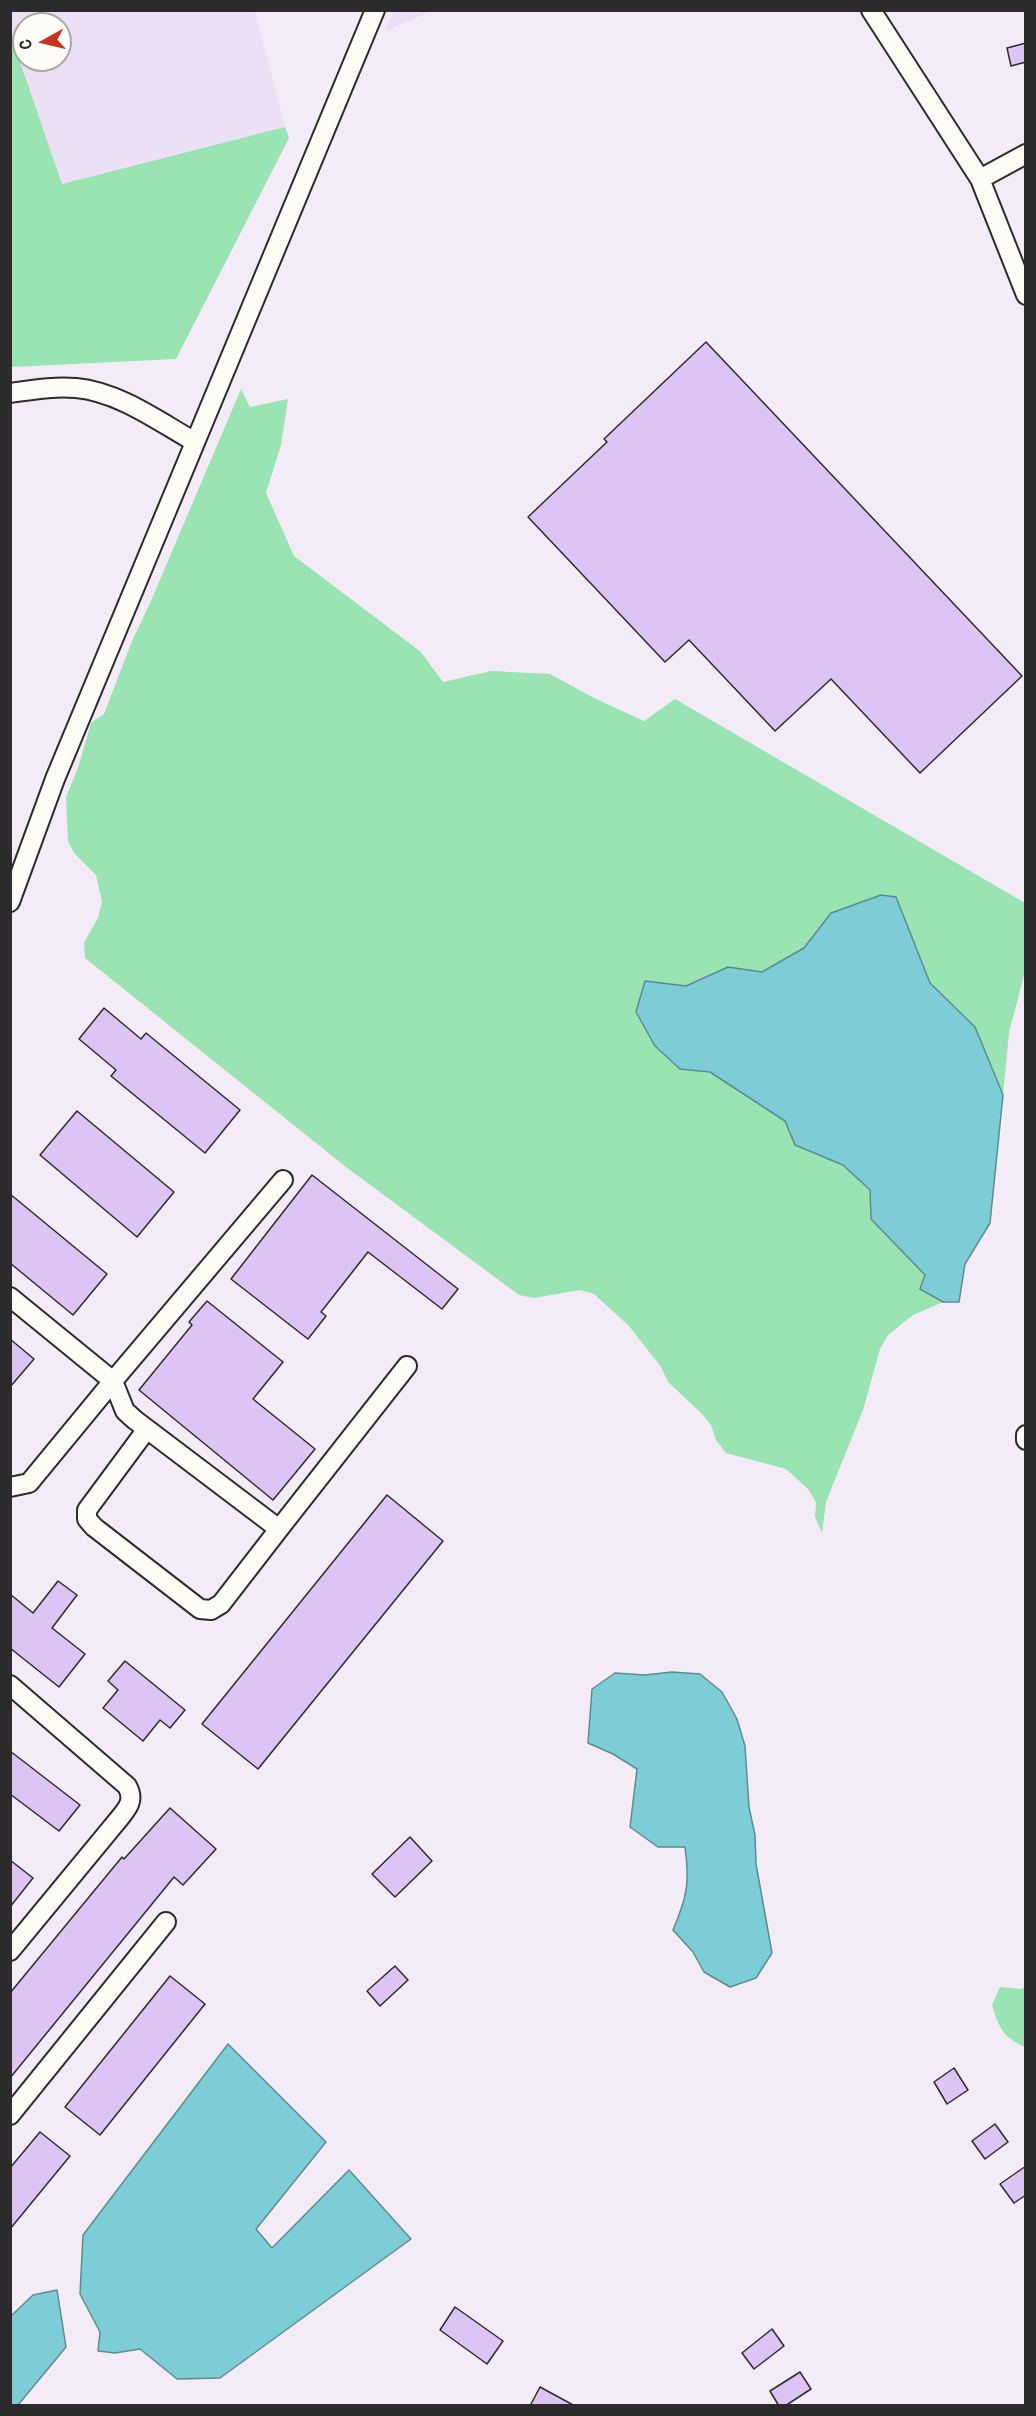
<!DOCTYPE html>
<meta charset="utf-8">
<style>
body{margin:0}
#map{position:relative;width:1036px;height:2416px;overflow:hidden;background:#f3ecf6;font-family:Pangolin,sans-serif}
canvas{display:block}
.frame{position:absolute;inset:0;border:12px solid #2b2b2b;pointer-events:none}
.north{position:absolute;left:12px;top:12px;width:60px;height:60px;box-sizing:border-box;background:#fdfcf7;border:2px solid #a9a8a5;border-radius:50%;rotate:262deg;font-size:16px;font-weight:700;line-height:24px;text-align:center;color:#2b2b2b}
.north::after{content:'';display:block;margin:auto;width:21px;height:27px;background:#c8321e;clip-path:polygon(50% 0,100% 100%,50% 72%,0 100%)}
</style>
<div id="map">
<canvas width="1036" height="2416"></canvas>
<div class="frame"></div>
<div class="north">С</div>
</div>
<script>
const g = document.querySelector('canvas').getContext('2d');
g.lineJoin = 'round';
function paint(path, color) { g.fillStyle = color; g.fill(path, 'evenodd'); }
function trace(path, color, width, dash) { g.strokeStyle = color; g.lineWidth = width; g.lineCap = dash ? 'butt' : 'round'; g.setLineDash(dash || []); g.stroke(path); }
const built = new Path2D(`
 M 394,10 L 432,10 L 432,11 L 385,31 Z
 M 10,11 L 255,11 L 285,127 L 62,184 L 11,32 ZM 24,24 L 60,24 L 60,60 L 24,60 Z`);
const green = new Path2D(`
 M 10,32 L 62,184 L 285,127 L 289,138 L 176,359 L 11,367 Z
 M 241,389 L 250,407 L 288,399 L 281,445 L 266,493 L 294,556 L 421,652 L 443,682 L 491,671 L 550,674 L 596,699 L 644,721 L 675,699 L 1025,903 L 1025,971 L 1009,1033 L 1003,1095 L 975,1027 L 930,983 L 895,897 L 831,913 L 804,948 L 762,973 L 728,967 L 686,986 L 645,981 L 636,1012 L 680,1068 L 710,1072 L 785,1121 L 795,1145 L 843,1165 L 870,1190 L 871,1219 L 925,1275 L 920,1289 L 943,1302 L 913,1315 L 888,1335 L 880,1349 L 863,1410 L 826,1502 L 822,1533 L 815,1517 L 816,1502 L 808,1489 L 786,1469 L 726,1453 L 716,1440 L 711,1425 L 702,1414 L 668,1382 L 661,1367 L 629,1326 L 594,1294 L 580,1290 L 534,1298 L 519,1295 L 346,1167 L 85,958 L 84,943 L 98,918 L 102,902 L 96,875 L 74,853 L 68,841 L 66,797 L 78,768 L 91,723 L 104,714 L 132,641 L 151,601 Z
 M 1000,1987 L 1021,1989 L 1025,1987 L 1025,2047 C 1003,2037 999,2028 992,2005 Z`);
const water = new Path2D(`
 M 881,895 L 896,897 L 930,983 L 975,1027 L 1003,1095 L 990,1223 L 965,1264 L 959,1302 L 943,1302 L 920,1289 L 925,1275 L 871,1219 L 870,1190 L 843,1165 L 795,1145 L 785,1121 L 710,1072 L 680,1069 L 655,1046 L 636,1012 L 645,981 L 686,986 L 728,967 L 762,972 L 804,948 L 831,913 Z
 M 672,1672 L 700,1674 L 722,1692 L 737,1719 L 745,1746 L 749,1807 L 755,1835 L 756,1864 L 772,1953 L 756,1978 L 730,1987 L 704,1972 L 693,1952 L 673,1930 C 687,1897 690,1883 685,1847 L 658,1847 L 630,1827 L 637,1769 L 613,1754 L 588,1743 L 592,1689 L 615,1673 L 644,1675 Z
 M 228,2044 L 326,2142 L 256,2229 L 272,2248 L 349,2170 L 411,2239 L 220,2378 L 177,2379 L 140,2349 L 115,2353 L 98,2351 L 100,2332 L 80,2294 L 83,2235 Z
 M 57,2290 L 66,2347 L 18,2405 L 11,2405 L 11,2316 L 33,2295 Z`);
const building = new Path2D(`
 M 1026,43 L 1026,62 L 1011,66 L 1007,48 Z
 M 706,342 L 1022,676 L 920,773 L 831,679 L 775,731 L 689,640 L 665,662 L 528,517 L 607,442 L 604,439 Z
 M 104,1008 L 141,1039 L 146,1033 L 240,1110 L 205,1153 L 111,1076 L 116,1070 L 79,1039 Z
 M 77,1111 L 174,1192 L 137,1237 L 40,1155 Z
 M 312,1175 L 458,1289 L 442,1309 L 368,1252 L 321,1312 L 326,1316 L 308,1339 L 231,1279 Z
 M 10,1194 L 107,1274 L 73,1315 L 10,1263 Z
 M 207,1301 L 283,1362 L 253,1399 L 315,1449 L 273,1500 L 139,1390 L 192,1325 L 189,1322 Z
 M 10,1339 L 34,1359 L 10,1387 Z
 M 387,1495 L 443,1541 L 258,1769 L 202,1724 Z
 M 58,1581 L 77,1595 L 52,1628 L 85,1654 L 59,1687 L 10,1648 L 10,1594 L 33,1613 Z
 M 125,1661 L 185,1710 L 170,1728 L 160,1720 L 143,1741 L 103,1708 L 118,1690 L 108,1681 Z
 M 10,1751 L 80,1805 L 59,1831 L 10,1794 Z
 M 170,1808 L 216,1849 L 183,1885 L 174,1877 L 10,2078 L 10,1993 L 122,1857 L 124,1859 Z
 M 410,1837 L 432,1861 L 395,1897 L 372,1874 Z
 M 10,1860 L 33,1878 L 10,1907 Z
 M 395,1966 L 408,1980 L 380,2006 L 367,1991 Z
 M 170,1976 L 205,2004 L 100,2135 L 65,2107 Z
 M 954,2068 L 968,2090 L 947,2104 L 934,2082 Z
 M 995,2124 L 1008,2142 L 985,2159 L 972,2141 Z
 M 40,2132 L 70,2156 L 10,2229 L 10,2168 Z
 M 1026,2166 L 1026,2195 L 1014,2203 L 1000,2184 Z
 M 455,2307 L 503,2341 L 487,2364 L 440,2330 Z
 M 772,2329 L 784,2346 L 754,2369 L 742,2353 Z
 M 800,2372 L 811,2389 L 785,2406 L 779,2406 L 770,2391 Z
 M 540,2387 L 575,2406 L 530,2406 Z`);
const minor = new Path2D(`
 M 871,10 L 980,179 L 1026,295
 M 980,179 L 1026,154
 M 10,393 C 32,390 54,386 76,388 C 119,392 158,421 195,442
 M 10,902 L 55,779 L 375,10
 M 10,1297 L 113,1381 L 283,1180
 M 113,1381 L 125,1411 L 135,1420 L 279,1529 L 407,1366
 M 147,1429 L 87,1510 L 87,1519 L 94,1527 L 200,1609 L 211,1610 L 221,1604 L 279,1529
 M 1026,1435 L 1026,1440
 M 10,1487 L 29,1483 L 113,1381
 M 10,1685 L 127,1786 C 135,1800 128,1808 118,1820 L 10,1951
 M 10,2115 L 166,1922`);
paint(built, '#ece0f6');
paint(green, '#9ae3b2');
paint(water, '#7dcdd7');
trace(water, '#5c8c92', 1.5);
paint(building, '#dcc5f5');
trace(building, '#2b2b2b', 1.5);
trace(minor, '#2b2b2b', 22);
trace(minor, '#fdfcf7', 18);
</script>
